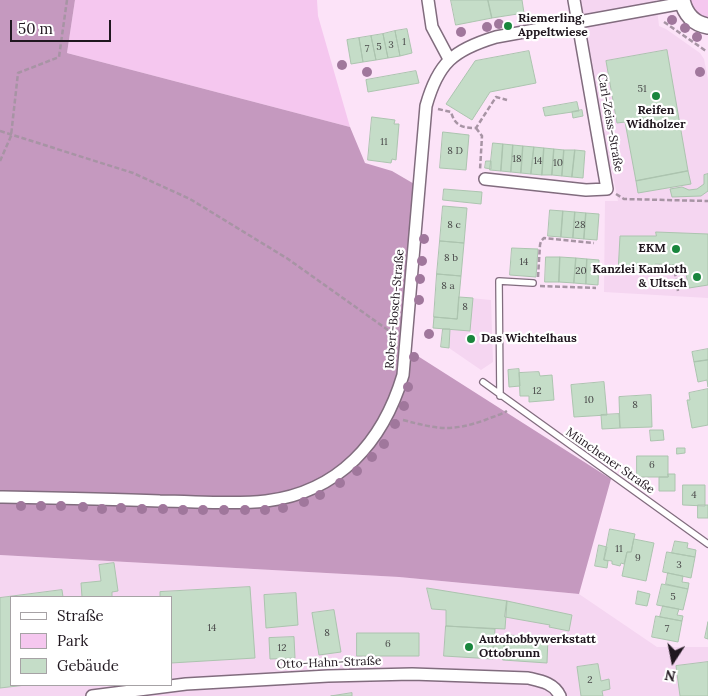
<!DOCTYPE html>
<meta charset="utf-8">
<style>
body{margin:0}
#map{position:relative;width:708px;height:696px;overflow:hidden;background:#fce3f8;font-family:Lora,serif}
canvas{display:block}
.legend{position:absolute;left:10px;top:596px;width:162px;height:90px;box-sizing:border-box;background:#fff;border:1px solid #a6a2a5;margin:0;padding:6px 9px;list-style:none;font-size:15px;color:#20171f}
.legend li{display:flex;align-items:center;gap:10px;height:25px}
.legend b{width:25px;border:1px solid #a6a2a5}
.north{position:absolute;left:648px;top:636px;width:50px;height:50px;-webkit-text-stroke:4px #fff;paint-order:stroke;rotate:191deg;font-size:14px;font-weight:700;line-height:20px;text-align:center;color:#20171f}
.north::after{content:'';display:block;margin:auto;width:18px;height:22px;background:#20171f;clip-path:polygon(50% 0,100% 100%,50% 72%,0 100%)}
.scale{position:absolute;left:10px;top:20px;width:101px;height:22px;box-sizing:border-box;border:2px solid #20171f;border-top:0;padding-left:6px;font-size:15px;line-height:18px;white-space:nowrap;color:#20171f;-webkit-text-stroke:4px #fff;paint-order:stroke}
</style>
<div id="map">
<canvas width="708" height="696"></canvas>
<ul class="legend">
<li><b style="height:6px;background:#fff"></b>Straße</li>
<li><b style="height:14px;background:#f5c7ef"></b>Park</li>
<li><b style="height:14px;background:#c5ddc8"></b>Gebäude</li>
</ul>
<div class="north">N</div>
<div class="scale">50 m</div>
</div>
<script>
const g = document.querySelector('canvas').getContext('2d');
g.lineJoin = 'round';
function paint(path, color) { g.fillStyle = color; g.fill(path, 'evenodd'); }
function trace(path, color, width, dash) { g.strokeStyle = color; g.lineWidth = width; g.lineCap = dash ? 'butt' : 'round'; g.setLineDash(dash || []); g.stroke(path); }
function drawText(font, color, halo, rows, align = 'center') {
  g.font = font + ' Lora,serif'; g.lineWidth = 4.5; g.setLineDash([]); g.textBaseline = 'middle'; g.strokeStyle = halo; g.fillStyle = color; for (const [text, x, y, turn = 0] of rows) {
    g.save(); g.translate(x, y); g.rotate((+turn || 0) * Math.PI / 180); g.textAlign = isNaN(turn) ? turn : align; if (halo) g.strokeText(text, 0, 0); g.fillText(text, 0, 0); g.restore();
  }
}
const built = new Path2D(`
 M 579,0 L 656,0 L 659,26 L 666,29 L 700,53 L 704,59 L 708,79 L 708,298 L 604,292 L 605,201 L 618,201 L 613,176 L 608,162 Z
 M 459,297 L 491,300 L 493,362 L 481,370 L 449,348 L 450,329 L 433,328 L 434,317 L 457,319 Z
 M 0,555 L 399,577 L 579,594 L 657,647 L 708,647 L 708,696 L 0,696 ZM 11,597 L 171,597 L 171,685 L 11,685 Z`);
const green = new Path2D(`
 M 75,0 L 317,0 L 318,16 L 350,127 L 67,53 Z
 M 690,0 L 708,0 L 708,19 C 698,17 692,10 690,0 Z`);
const forest = new Path2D(`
 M 0,0 L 75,0 L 67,53 L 350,127 L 365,163 L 392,171 L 416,185 L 402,346 L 611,479 L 579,594 L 399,577 L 0,555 Z`);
const building = new Path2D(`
 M 451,0 L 488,0 L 492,18 L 456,25 Z
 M 488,0 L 522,0 L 524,13 L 492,18 Z
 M 407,29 L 412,53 L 400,56 L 395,31 Z
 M 395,31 L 400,56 L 388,58 L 383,34 Z
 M 383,34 L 388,58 L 376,60 L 371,36 Z
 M 371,36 L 376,60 L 363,62 L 359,38 Z
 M 359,38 L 363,62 L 351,64 L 347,40 Z
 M 667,50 L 688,171 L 636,181 L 625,122 L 617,123 L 606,61 Z
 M 529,51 L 536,83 L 490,92 L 472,120 L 446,104 L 475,61 Z
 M 416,71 L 419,83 L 368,92 L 366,80 Z
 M 577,102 L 579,111 L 545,116 L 543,108 Z
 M 582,110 L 583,116 L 573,118 L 572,112 Z
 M 372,117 L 395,120 L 394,124 L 399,124 L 396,160 L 392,159 L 391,163 L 368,160 Z
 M 443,132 L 469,135 L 466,170 L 440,168 Z
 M 493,143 L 503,144 L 501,171 L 490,170 Z
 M 503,144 L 513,145 L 511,172 L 501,171 Z
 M 513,145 L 523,146 L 521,173 L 511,172 Z
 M 523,146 L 534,147 L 531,174 L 521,173 Z
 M 534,147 L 544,148 L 542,175 L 531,174 Z
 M 544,148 L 554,149 L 552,175 L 542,175 Z
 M 554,149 L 564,150 L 562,176 L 552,175 Z
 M 564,150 L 575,150 L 572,177 L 562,176 Z
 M 575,150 L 585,151 L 583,178 L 572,177 Z
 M 486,161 L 491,161 L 491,169 L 485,168 Z
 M 688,171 L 691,184 L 638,193 L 636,181 Z
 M 708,174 L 708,191 L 701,196 L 672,197 L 670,189 L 682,187 L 689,190 L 697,189 L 704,184 L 704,175 Z
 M 444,189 L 482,192 L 481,204 L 443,200 Z
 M 443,206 L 467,208 L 464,243 L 440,241 Z
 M 550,210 L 563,211 L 561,237 L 548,236 Z
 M 563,211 L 575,212 L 573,238 L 561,237 Z
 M 575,212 L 586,213 L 584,239 L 573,238 Z
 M 586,213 L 599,214 L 597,240 L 584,239 Z
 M 656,232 L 708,234 L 708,285 L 689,288 L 684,265 L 655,264 L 655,274 L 618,273 L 620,236 L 656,236 Z
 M 440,241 L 464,243 L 461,276 L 437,274 Z
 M 512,248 L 538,249 L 536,277 L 510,275 Z
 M 546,257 L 560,257 L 559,282 L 545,282 Z
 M 560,257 L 576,258 L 574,283 L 559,282 Z
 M 576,258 L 587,259 L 586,284 L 574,283 Z
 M 587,259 L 599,260 L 598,285 L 586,284 Z
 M 437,274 L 461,276 L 457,319 L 434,317 Z
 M 459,297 L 473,298 L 470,331 L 433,328 L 434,317 L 457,319 Z
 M 443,329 L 450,329 L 449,348 L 441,347 Z
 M 708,349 L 708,360 L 694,362 L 692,352 Z
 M 708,360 L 708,387 L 707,380 L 698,382 L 694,362 Z
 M 519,369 L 520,386 L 509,387 L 508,370 Z
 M 539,372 L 540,376 L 552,375 L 554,400 L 529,402 L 529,396 L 520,396 L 519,373 Z
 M 604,382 L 607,415 L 574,417 L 571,385 Z
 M 708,389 L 708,425 L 692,428 L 687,400 L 690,400 L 689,393 Z
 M 651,395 L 652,427 L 620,428 L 619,397 Z
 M 619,414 L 620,428 L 602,429 L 601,415 Z
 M 650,430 L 663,430 L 664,440 L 651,441 Z
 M 677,448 L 685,448 L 685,453 L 677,454 Z
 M 637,456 L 668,456 L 668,477 L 637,477 Z
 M 668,474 L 675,474 L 675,491 L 659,491 L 659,477 L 668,477 Z
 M 683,485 L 705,485 L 705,506 L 683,505 Z
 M 698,505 L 708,505 L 708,518 L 698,518 Z
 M 610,529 L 635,534 L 631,552 L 627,552 L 624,564 L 621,563 L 620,566 L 612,564 L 612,561 L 604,560 Z
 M 634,539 L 654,543 L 646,581 L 622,576 L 627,552 L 631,552 Z
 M 675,541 L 688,543 L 687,548 L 696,550 L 695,557 L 672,553 Z
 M 599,545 L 607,547 L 604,560 L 608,561 L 607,568 L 595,566 Z
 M 667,552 L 695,557 L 691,578 L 663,572 Z
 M 114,563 L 118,591 L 112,592 L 112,597 L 82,597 L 81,583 L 101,581 L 99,565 Z
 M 668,573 L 683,576 L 682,582 L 689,583 L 688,589 L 666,584 Z
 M 662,584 L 688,589 L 683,610 L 657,605 Z
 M 250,587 L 255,658 L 171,663 L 171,597 L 160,597 L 160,592 Z
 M 427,588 L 507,601 L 505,629 L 446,626 L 446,610 L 432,609 Z
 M 62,590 L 63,597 L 11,597 L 11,685 L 26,685 L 0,688 L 0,598 Z
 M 638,591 L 650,594 L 647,606 L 636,604 Z
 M 296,593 L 298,625 L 266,628 L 264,595 Z
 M 507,601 L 572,615 L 569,631 L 549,627 L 550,625 L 505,617 Z
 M 663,606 L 679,609 L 677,615 L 683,616 L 682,621 L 660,617 Z
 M 334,610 L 341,652 L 319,655 L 312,613 Z
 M 656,616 L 682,621 L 678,642 L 652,637 Z
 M 708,622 L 708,639 L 705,638 Z
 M 446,626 L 495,629 L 493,659 L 444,656 Z
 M 357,633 L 419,633 L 419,656 L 357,656 Z
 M 505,635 L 548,637 L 547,663 L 503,660 Z
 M 294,637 L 295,658 L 270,659 L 269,638 Z
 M 494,638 L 505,638 L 503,658 L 493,657 Z
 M 708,662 L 708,696 L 680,696 L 676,666 Z
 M 598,664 L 601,681 L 609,679 L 610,689 L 602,691 L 603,696 L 581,696 L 577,667 Z
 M 352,693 L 352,696 L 331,696 Z`);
const path = new Path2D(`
 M 664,22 L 706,51
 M 438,109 L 451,112 C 455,126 462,128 476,128 L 496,97 L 507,100
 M 476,128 L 482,136 L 480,170
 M 0,131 L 133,173 L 190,199 L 288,259 L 395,335
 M 0,161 L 11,136 L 18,73 L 59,57 L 67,0
 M 616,194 L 624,199 L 708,201
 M 538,277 L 540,245 L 541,241 L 544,238 L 594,243
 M 540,286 L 596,288
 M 678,291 L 675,273 L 684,265
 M 403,420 C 437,429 451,432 485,420 C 492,417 500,415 507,411`);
const lane = new Path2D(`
 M 483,382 L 708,544
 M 500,396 L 499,281 L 533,283`);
const street = new Path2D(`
 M 428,0 L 432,27 L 449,59
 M 485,179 L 586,190 L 607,189 L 574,0
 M 0,497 C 53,498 107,499 160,501 C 195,501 231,505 266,501 C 339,492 383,442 403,375 L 426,106 C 438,63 453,50 496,37 L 683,3
 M 92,696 L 186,684 L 328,676 L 412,674 L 528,678 C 541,681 554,683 560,696`);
const secondary = new Path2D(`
 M 682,0 C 685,14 694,24 708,26`);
const trees = [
 [672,20],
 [499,24],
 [487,27],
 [685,28],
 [461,32],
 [697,37],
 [342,65],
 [367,72],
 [700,72],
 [424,239],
 [422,261],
 [420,279],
 [419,300],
 [429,334],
 [414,357],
 [408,387],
 [404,406],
 [395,424],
 [384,444],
 [372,457],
 [357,471],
 [340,483],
 [320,495],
 [304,502],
 [21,506],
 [41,506],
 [61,506],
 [83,507],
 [121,508],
 [283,508],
 [102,509],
 [142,509],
 [163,509],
 [183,510],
 [203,510],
 [224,510],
 [245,510],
 [265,510]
];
const markers = [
 [508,26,5,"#19863d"],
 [656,96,5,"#19863d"],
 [676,249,5,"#19863d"],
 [697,277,5,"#19863d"],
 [471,339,5,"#19863d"],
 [469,647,5,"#19863d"]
];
const numberNames = [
 ["1",404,42],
 ["3",391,45],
 ["5",379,47],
 ["7",367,49],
 ["51",642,89],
 ["11",384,142],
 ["8 D",455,151],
 ["18",517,159],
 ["14",538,161],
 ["10",558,163],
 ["8 c",454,225],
 ["28",580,225],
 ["8 b",451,258],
 ["14",524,262],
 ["20",581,271],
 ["8 a",448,286],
 ["8",465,307],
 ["12",537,391],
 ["10",589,400],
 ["8",635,405],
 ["6",652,465],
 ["4",694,495],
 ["11",619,549],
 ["9",638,558],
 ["3",679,565],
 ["5",673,597],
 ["14",212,628],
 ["7",667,629],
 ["8",327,633],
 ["6",388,644],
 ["12",282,648],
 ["2",590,680]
];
const poiNames = [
 ["Riemerling,",518,19],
 ["Appeltwiese",518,33],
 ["Reifen",656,111,"center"],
 ["Widholzer",656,125,"center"],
 ["EKM",666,249,"right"],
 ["Kanzlei Kamloth",687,270,"right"],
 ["& Ultsch",687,284,"right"],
 ["Das Wichtelhaus",481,339],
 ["Autohobbywerkstatt",479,640],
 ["Ottobrunn",479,654]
];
const streetNames = [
 ["Carl-Zeiss-Straße",610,123,80],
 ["Robert-Bosch-Straße",395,309,-85],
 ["Münchener Straße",610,461,35],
 ["Otto-Hahn-Straße",329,663,-2]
];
paint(built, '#f5d6f1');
paint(green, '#f5c7ef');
paint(forest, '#c599bf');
paint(building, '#c5ddc8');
trace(building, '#acc4af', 1);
trace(lane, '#816c7e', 8);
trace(street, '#816c7e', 14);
trace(secondary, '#816c7e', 18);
trace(path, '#a794a4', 2.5, [5, 2.5]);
trace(lane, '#fff', 5.5);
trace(street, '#fff', 11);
trace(secondary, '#fff', 15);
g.fillStyle = '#a0779c';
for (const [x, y] of trees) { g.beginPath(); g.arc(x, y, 5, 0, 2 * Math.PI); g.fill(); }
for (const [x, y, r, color] of markers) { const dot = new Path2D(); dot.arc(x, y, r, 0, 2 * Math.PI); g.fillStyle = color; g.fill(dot); trace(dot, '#fff', 2); }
drawText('10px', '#494849', null, numberNames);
drawText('bold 12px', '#20171f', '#fff', poiNames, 'left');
drawText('12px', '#20171f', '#fff', streetNames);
</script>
